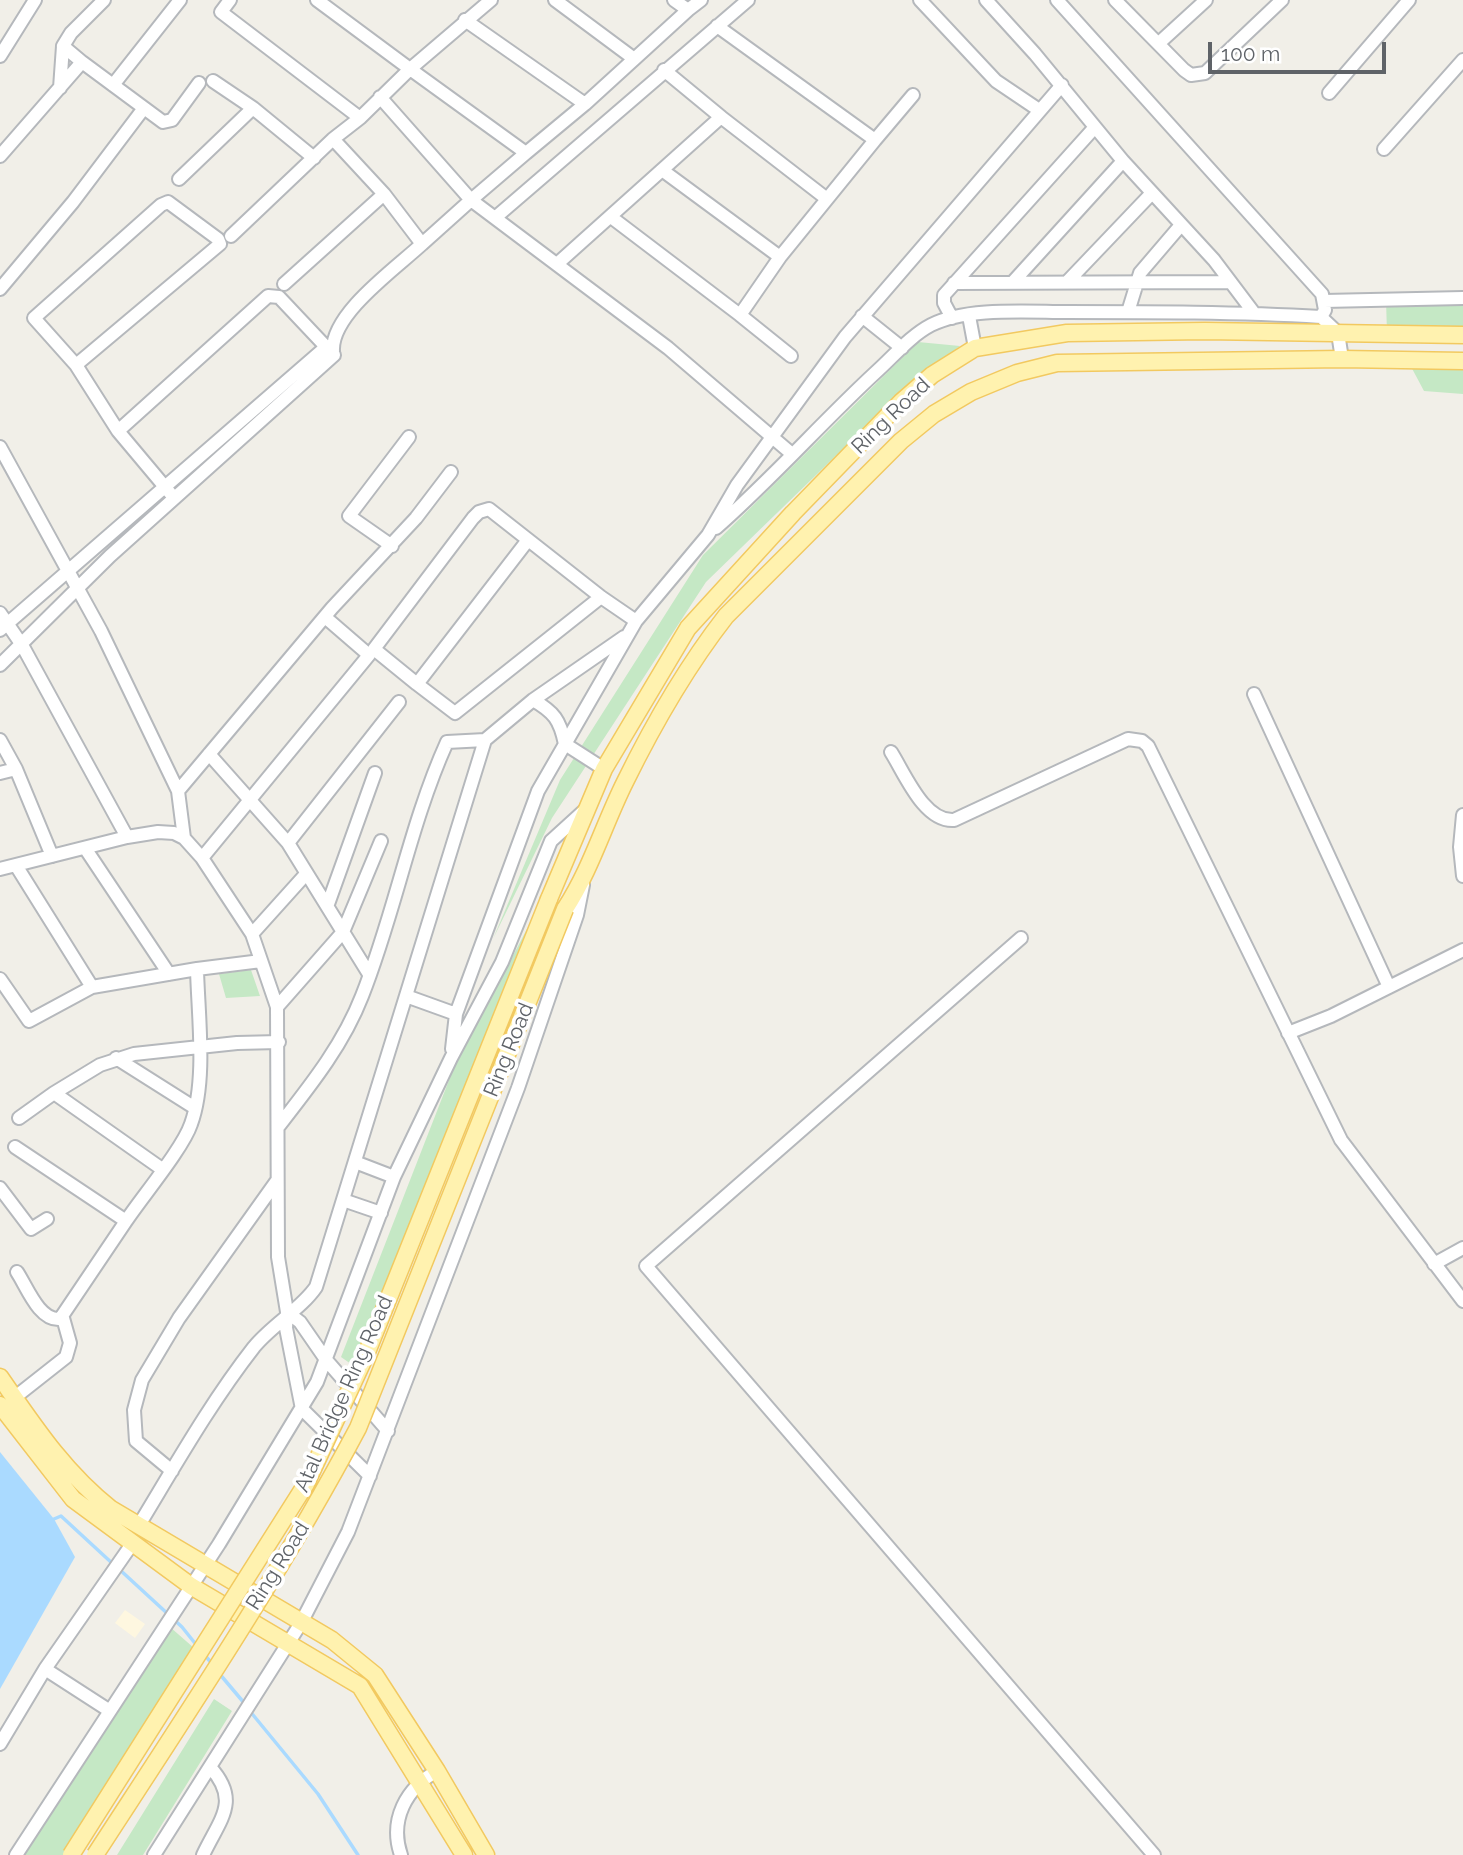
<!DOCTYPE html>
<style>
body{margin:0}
#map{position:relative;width:1463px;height:1855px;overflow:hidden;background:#f1efe8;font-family:Raleway,sans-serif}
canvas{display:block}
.scale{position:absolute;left:1208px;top:42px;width:178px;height:32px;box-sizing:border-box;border:4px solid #5f6368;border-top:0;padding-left:9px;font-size:21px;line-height:24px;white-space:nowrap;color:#5f6368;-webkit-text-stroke:5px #fff;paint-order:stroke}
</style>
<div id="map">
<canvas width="1463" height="1855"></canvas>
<div class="scale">100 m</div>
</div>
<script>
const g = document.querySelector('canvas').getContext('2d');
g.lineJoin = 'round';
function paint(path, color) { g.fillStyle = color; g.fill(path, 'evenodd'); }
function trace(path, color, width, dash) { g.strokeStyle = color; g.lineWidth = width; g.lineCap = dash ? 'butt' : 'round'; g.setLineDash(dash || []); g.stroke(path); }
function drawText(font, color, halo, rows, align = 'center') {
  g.font = font + ' Raleway,sans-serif'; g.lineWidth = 7; g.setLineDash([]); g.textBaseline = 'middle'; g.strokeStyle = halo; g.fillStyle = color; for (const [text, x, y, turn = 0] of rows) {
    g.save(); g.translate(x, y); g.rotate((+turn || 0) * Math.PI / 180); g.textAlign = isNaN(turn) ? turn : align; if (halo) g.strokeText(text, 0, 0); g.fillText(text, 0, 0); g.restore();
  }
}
const commercial = new Path2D(`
 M 125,1610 L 145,1624 L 135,1638 L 115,1623 Z`);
const green = new Path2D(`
 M 1463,298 L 1463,335 L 1387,334 L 1386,299 Z
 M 918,342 L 960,346 L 882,411 L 706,582 L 552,818 L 493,939 L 560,780 L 703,555 Z
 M 1408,361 L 1463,361 L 1463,394 L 1424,391 Z
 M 528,927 L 446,1136 L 361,1371 L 341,1357 L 453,1070 Z
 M 251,970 L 260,996 L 226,998 L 219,974 Z
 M 170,1627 L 194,1648 L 73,1855 L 17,1855 Z
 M 214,1699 L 232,1711 L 143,1855 L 117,1855 Z`);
const water = new Path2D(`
 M 0,1452 L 54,1519 L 75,1557 L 0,1689 Z`);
const stream = new Path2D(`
 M 54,1519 L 61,1516 L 113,1564
 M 119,1569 L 182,1627 L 198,1647
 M 203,1653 L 214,1666
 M 218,1672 L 245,1704
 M 249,1710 L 318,1794 L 358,1855`);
const minor = new Path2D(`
 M 230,0 L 221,12 L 360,118 L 333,139 L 231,236
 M 317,0 L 410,69 L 360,118
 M 555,0 L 633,58
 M 920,0 L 996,81 L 1039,110
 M 986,0 L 1035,54 L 1123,161 L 1214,260 L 1254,313
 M 1057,0 L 1322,294 L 1325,310 L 1321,317 L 1338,333 L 1342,359
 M 1115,0 L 1184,70 L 1191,75 L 1205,73 L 1282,0
 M 688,10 L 701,0
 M 465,20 L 585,104 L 526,153 L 410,69 L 491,0
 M 1159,43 L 1206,0
 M 0,56 L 35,0
 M 82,62 L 163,122 L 172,120 L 199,83
 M 213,81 L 253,108 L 314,158
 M 113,85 L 180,0
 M 60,88 L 63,46
 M 1329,93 L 1409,0
 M 585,104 L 688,10 L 674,0
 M 721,117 L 827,199
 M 333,139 L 384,194 L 422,244 L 471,200 L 380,97
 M 875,140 L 913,95
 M 1384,149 L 1463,60
 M 526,153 L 471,200 L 668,348 L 792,454
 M 0,156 L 82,62 L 63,46 L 71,33 L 104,0
 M 662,170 L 780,257 L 875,140 L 717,26
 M 179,179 L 253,108
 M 168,202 L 218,239 L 220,244 L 76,365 L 34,318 L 161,205 Z
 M 496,217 L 748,0
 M 611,217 L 740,315 L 780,257
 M 557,264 L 721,117 L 664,70
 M 1069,280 L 1152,193
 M 1013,282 L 1123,161
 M 954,283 L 1230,282
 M 284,284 L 384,194
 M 0,289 L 73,202 L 144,108
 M 1324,301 L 1463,298
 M 1128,312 L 1140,273 L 1181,225
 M 740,315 L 791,356
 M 862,316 L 902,348
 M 969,316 L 975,348
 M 952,318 L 944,303 L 944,295 L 1095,127
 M 333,351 C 331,314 395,269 422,244
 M 76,365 L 118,431 L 268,296 L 279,297 L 329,350
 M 118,431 L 170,493
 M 0,447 L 101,631 L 178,791 L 184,838
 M 716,528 C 772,479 821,423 875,373 C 893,357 910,336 931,325 C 966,307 1029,312 1067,312 C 1152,312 1237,312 1321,317
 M 528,540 L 417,684 L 374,649 L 473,518 L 479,512 L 489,509 L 601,597 L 636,621
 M 392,546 L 349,516 L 409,437
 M 0,613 L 22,645 L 127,837
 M 0,630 L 326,347 L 333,346
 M 0,665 L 110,556 L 334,355
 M 417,684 L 455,713 L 601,597
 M 1254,694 L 1389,987
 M 533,700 C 554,712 560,720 565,744 L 604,769
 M 0,740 L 16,769 L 52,856
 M 891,752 C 905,774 924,822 954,820 L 1128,739 L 1142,741 L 1148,746 L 1341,1140 L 1463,1301
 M 209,754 L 288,843 L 369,974
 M 0,773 L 16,769
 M 178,791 L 332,608 L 416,518 L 451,472
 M 1463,815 L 1460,847 L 1463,876
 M 288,843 L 399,702
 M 85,848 L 169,974
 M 202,858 L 369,655 L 325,617
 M 17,867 L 92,987
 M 0,869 L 127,837 L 158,832 L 174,833 L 184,838 L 202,858 L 252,934 L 277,1007 L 278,1257 L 287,1312 L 286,1328 L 302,1409 L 370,1476
 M 328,904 L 375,773
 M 252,934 L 306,874
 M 1021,938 L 646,1266 L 1154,1855
 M 0,979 L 29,1021 L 92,987 L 197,969
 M 406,996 L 456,1014
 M 277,1007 L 343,932 L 381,841
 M 1288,1033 L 1331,1016 L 1463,950
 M 452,1049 L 456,1014 L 538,791 L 636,621 L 708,535 L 737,485 L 845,337 L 1062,85
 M 116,1058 L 195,1108
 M 19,1118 L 54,1093
 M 278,1127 C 310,1086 343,1045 362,996 C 395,913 410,824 447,742 L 485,740
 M 15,1147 L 126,1221 C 142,1197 183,1148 191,1124 C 207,1080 198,1015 197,969 L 261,961
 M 355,1162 L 394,1177
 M 162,1169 L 54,1093 L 100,1065 L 134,1054 L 237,1043 L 279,1042
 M 0,1188 L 31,1229 L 47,1219
 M 343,1200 L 381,1213
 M 1434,1264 L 1463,1248
 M 17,1272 C 27,1287 39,1321 60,1319 L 126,1221
 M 287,1312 L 300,1322 L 327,1361 L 388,1431
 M 14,1398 L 66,1357 L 70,1343 L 63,1318
 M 172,1471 L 136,1441 L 134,1410 L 142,1380 L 179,1318 L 276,1182
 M 139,1525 C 176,1464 211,1402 254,1347 C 273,1324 301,1309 316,1287 L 485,740 L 533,700 L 624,637
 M 110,1711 L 45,1669 L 132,1544
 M 0,1744 L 45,1669
 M 16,1855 L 219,1544 L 317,1382 L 394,1177 L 451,1058 L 502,962 L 551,841 L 584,811
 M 154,1855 L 301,1623 L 348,1532 L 518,1088 L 577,915 L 583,885
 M 203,1855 C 220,1819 241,1801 210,1767
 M 401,1855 C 389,1820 406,1788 437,1771`);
const major = new Path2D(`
 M 549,899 L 604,769 L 688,628 L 793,513 L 901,402 L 932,375 L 975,348 L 1067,333 L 1205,331 L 1463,335
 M 565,909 C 591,869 604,824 625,782 C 653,725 687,666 726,616 L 901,441 L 934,414 L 971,392 L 1017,373 L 1057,363 L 1342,359 L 1463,361
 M 0,1377 C 34,1426 64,1472 111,1509 L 332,1640 L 375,1675 L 437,1771 L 486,1855
 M 0,1405 L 73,1499 L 191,1586 L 360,1686 L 464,1855`);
const majorBridge = new Path2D(`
 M 71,1855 L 306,1484 L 365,1357 L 549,899
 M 95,1855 C 186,1715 280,1575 358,1428 L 565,909`);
const streetNames = [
 ["Ring Road",891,416,-44],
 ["Ring Road",509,1050,-68],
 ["Atal Bridge Ring Road",344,1394,-66],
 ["Ring Road",278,1566,-58]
];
paint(commercial, '#fef7e0');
paint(green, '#c5e8c5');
paint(water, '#aadaff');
trace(stream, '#aadaff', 3.5);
trace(minor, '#b5b8bc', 16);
trace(major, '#f2c960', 19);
trace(minor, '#fff', 12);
trace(major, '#fff2af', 16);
trace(majorBridge, '#f2c960', 19, []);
trace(majorBridge, '#fff2af', 16);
drawText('21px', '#5f6368', '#fff', streetNames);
</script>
